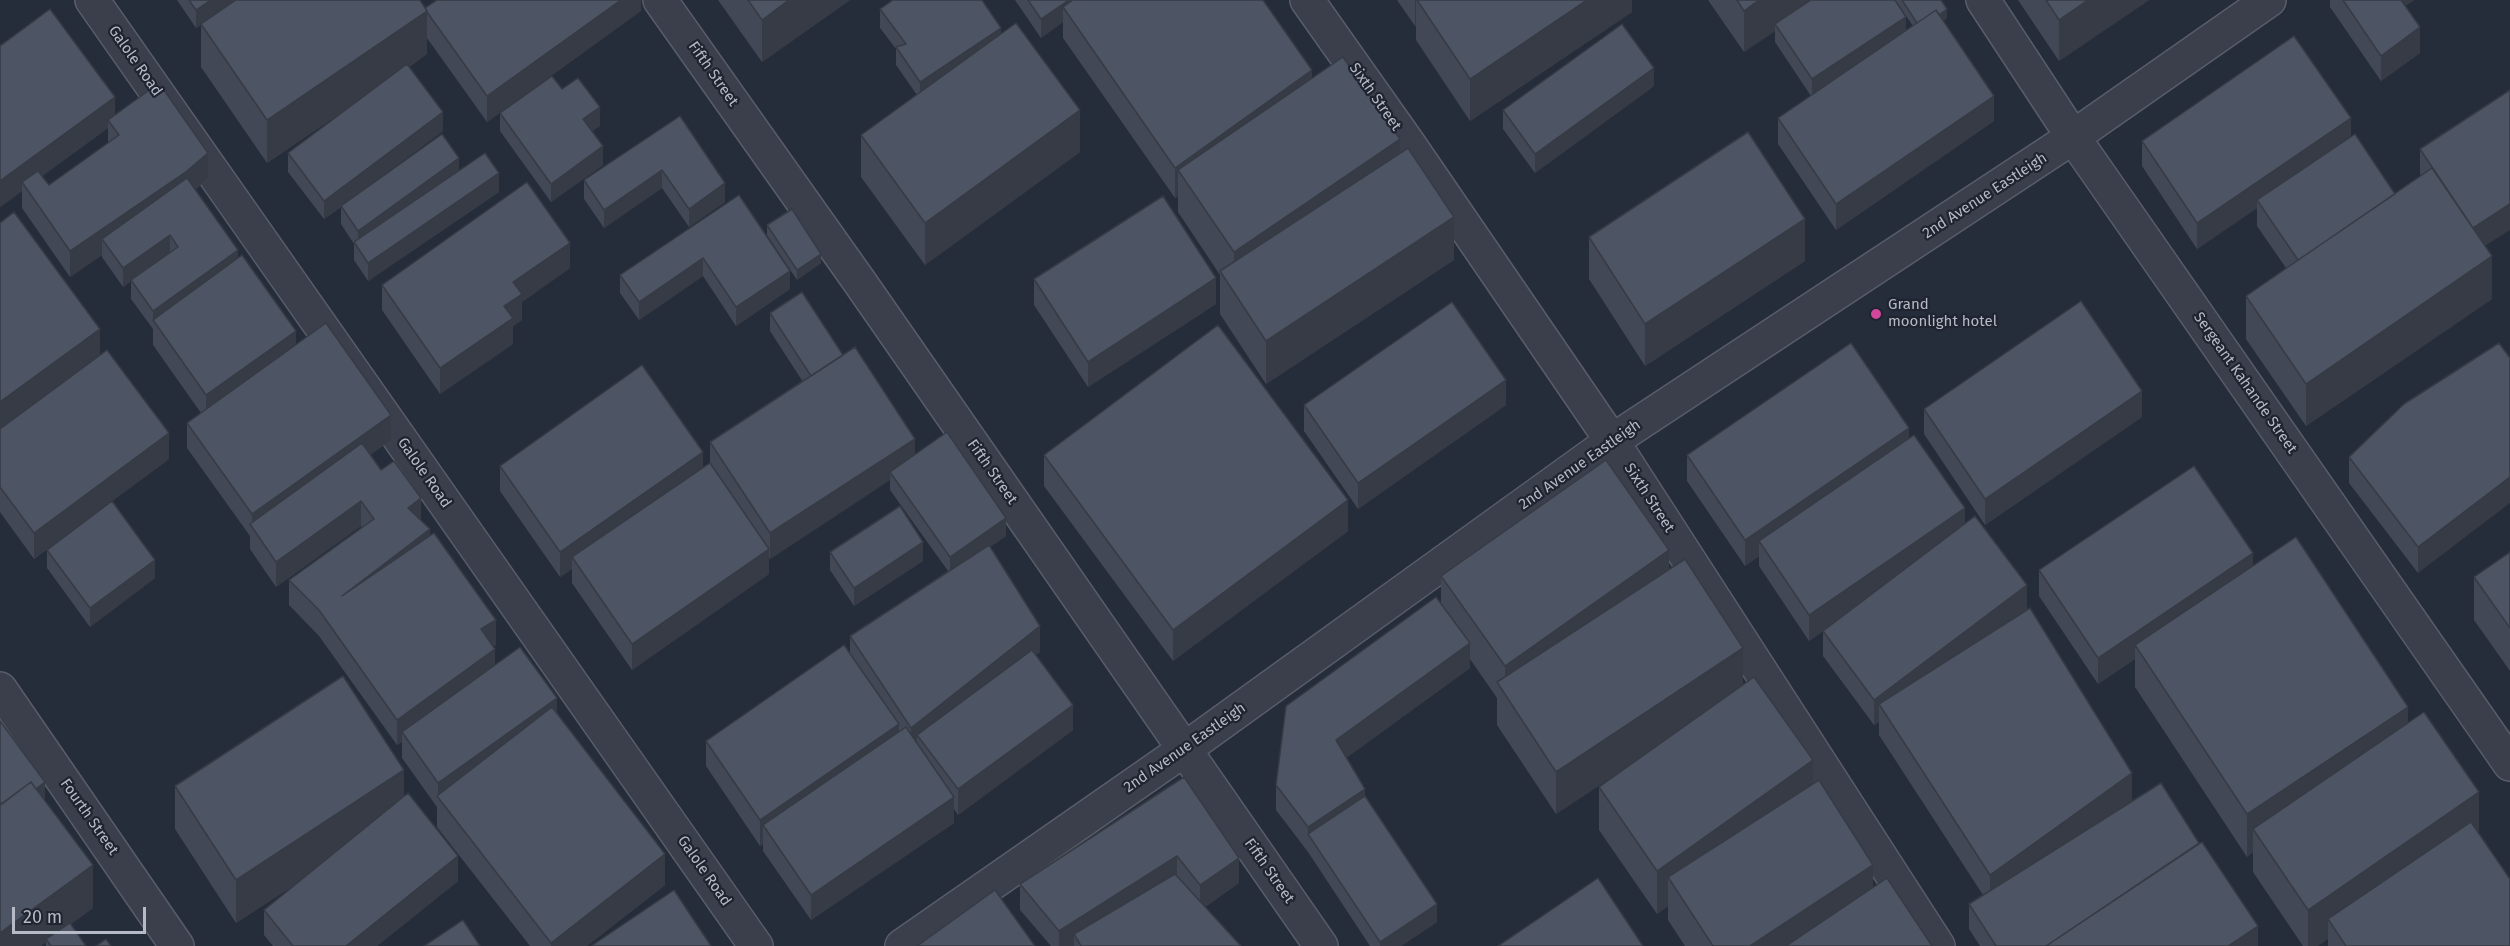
<!DOCTYPE html>
<style>
body{margin:0}
#map{position:relative;width:2510px;height:946px;overflow:hidden;background:#262d3a;font-family:"Fira Sans",sans-serif}
canvas{display:block}
.scale{position:absolute;left:12px;top:907px;width:134px;height:27px;box-sizing:border-box;border:3px solid #b5bac6;border-top:0;padding-left:8px;font-size:18px;line-height:21px;white-space:nowrap;color:#b5bac6;-webkit-text-stroke:4px #1f2430;paint-order:stroke}
</style>
<div id="map">
<canvas width="2510" height="946"></canvas>
<div class="scale">20 m</div>
</div>
<script>
const g = document.querySelector('canvas').getContext('2d');
g.lineJoin = 'round';
function trace(path, color, width, dash) { g.strokeStyle = color; g.lineWidth = width; g.lineCap = dash ? 'butt' : 'round'; g.setLineDash(dash || []); g.stroke(path); }
function paint(path, color) { g.fillStyle = color; g.fill(path, 'evenodd'); }
function drawText(font, color, halo, rows, align = 'center') {
  g.font = font + ' "Fira Sans",sans-serif'; g.lineWidth = 4.5; g.setLineDash([]); g.textBaseline = 'middle'; g.strokeStyle = halo; g.fillStyle = color; for (const [text, x, y, turn = 0] of rows) {
    g.save(); g.translate(x, y); g.rotate((+turn || 0) * Math.PI / 180); g.textAlign = isNaN(turn) ? turn : align; if (halo) g.strokeText(text, 0, 0); g.fillText(text, 0, 0); g.restore();
  }
}
const minor = new Path2D(`
 M 92,0 L 756,946
 M 660,0 L 859,281 L 1321,946
 M 1307,0 L 1408,143 L 1612,441 L 1938,946
 M 1983,0 L 2073,137 L 2510,764
 M 0,689 L 177,946
 M 902,946 L 1185,749 L 1612,441 L 2073,137 L 2269,0`);
const wall = new Path2D(`
 M 177,0 L 420,0 L 425,8 L 641,0 L 641,11 L 487,122 L 427,38 L 427,54 L 409,67 L 443,131 L 366,188 L 459,170 L 499,192 L 368,281 L 354,260 L 354,244 L 341,224 L 341,207 L 324,219 L 288,172 L 288,153 L 354,104 L 267,163 L 201,67 L 201,25 L 196,28 Z
 M 718,0 L 850,0 L 762,62 Z
 M 1015,0 L 1263,0 L 1312,78 L 1400,153 L 1454,260 L 1266,384 L 1220,314 L 1220,275 L 1178,212 L 1178,196 L 1175,198 L 1063,38 L 1063,22 L 1041,38 Z
 M 1397,0 L 1632,0 L 1632,12 L 1470,121 L 1416,40 L 1416,26 L 1415,26 Z
 M 1708,0 L 1895,0 L 1906,30 L 1913,26 L 1895,0 L 1941,0 L 1947,18 L 1943,21 L 1994,121 L 1836,230 L 1778,144 L 1778,118 L 1811,96 L 1775,42 L 1775,31 L 1744,52 Z
 M 2018,0 L 2149,0 L 2059,61 Z
 M 2330,0 L 2414,0 L 2405,6 L 2420,53 L 2381,81 L 2330,7 Z
 M 880,9 L 1001,34 L 1080,152 L 925,265 L 861,177 L 861,135 L 917,95 L 896,65 L 896,49 L 880,28 Z
 M 0,46 L 115,115 L 208,178 L 195,190 L 238,258 L 296,344 L 391,440 L 370,455 L 421,521 L 496,645 L 494,646 L 495,665 L 557,712 L 665,885 L 587,946 L 530,946 L 437,827 L 437,807 L 402,758 L 402,742 L 397,745 L 319,636 L 289,605 L 289,580 L 362,527 L 361,526 L 276,587 L 250,549 L 250,536 L 187,448 L 187,423 L 201,413 L 153,345 L 153,329 L 131,299 L 131,281 L 123,287 L 102,257 L 102,255 L 70,277 L 22,208 L 22,191 L 0,207 ZM 108,128 L 108,143 L 49,185 L 42,176 Z
 M 1654,86 L 1535,173 L 1503,129 L 1503,110 Z
 M 562,89 L 600,126 L 592,131 L 603,165 L 551,202 L 500,131 L 500,113 Z
 M 680,116 L 725,202 L 689,227 L 662,188 L 604,228 L 584,199 L 584,180 Z
 M 2351,136 L 2395,194 L 2421,176 L 2420,174 L 2420,149 L 2485,246 L 2492,299 L 2306,426 L 2246,339 L 2246,296 L 2286,268 L 2257,226 L 2257,208 L 2197,249 L 2142,166 L 2142,141 Z
 M 739,195 L 790,289 L 736,326 L 703,276 L 639,320 L 620,293 L 620,275 Z
 M 0,223 L 100,355 L 169,459 L 34,559 L 0,512 Z
 M 767,225 L 821,263 L 797,280 L 767,235 Z
 M 1589,237 L 1805,261 L 1645,366 L 1589,279 Z
 M 570,268 L 522,302 L 522,320 L 513,326 L 513,344 L 440,394 L 382,310 L 382,285 Z
 M 1034,279 L 1216,304 L 1088,387 L 1034,305 Z
 M 770,313 L 843,355 L 915,455 L 1006,536 L 990,547 L 1040,652 L 1036,655 L 1073,730 L 958,815 L 954,809 L 954,823 L 811,920 L 763,851 L 763,844 L 760,846 L 706,766 L 706,741 L 850,653 L 850,636 L 948,571 L 890,490 L 890,480 L 770,559 L 769,557 L 769,574 L 632,670 L 572,583 L 572,569 L 560,577 L 500,491 L 500,466 L 703,467 L 710,464 L 710,442 L 803,382 L 770,331 Z
 M 2499,343 L 2418,573 L 2349,483 L 2349,457 Z
 M 1304,405 L 1506,405 L 1358,509 L 1304,431 Z
 M 1924,409 L 2142,417 L 1985,525 L 1924,434 Z
 M 1909,439 L 1965,524 L 2027,610 L 2132,801 L 2258,946 L 1980,946 L 1969,929 L 1969,904 L 1983,895 L 1879,735 L 1879,722 L 1874,725 L 1823,656 L 1823,631 L 1826,629 L 1809,641 L 1759,566 L 1759,556 L 1745,566 L 1687,481 L 1687,455 Z
 M 1044,455 L 1348,531 L 1173,661 L 1044,486 Z
 M 47,550 L 155,578 L 90,627 L 47,568 Z
 M 830,552 L 923,561 L 854,606 L 830,570 Z
 M 2510,552 L 2510,671 L 2474,620 L 2474,577 Z
 M 2253,566 L 2408,723 L 2479,833 L 2510,946 L 2328,946 L 2328,939 L 2317,946 L 2303,946 L 2253,872 L 2253,852 L 2247,857 L 2135,687 L 2135,659 L 2098,684 L 2039,596 L 2039,570 Z
 M 1669,569 L 1743,684 L 1813,783 L 1873,887 L 1932,946 L 1685,946 L 1668,920 L 1668,906 L 1657,914 L 1599,830 L 1599,787 L 1618,773 L 1556,814 L 1497,725 L 1497,698 L 1470,659 L 1470,668 L 1346,758 L 1365,796 L 1437,922 L 1401,946 L 1370,946 L 1308,852 L 1276,810 L 1276,785 L 1441,604 L 1441,576 Z
 M 0,721 L 44,800 L 93,908 L 71,924 L 86,946 L 46,946 L 46,942 L 41,946 L 0,946 Z
 M 1184,777 L 1239,883 L 1205,907 L 1241,946 L 1051,946 L 1020,910 L 1020,884 Z
 M 175,786 L 404,796 L 458,881 L 377,946 L 273,946 L 264,935 L 264,910 L 296,884 L 236,923 L 175,829 Z`);
const shadedWall = new Path2D(`
 M 211,0 L 236,0 L 196,28 L 196,10 Z
 M 621,0 L 641,0 L 641,11 L 487,122 L 487,96 Z
 M 789,0 L 850,0 L 762,62 L 762,20 Z
 M 1069,0 L 1076,0 L 1063,7 L 1063,22 L 1041,38 L 1041,19 Z
 M 1415,0 L 1416,0 L 1416,26 L 1415,26 Z
 M 1587,0 L 1632,0 L 1632,12 L 1470,121 L 1470,79 Z
 M 1759,0 L 1820,0 L 1775,24 L 1775,31 L 1744,52 L 1744,11 Z
 M 2088,0 L 2149,0 L 2059,61 L 2059,20 Z
 M 2393,0 L 2414,0 L 2393,14 Z
 M 1947,9 L 1947,18 L 1920,37 L 1920,27 Z
 M 427,11 L 427,54 L 267,163 L 267,120 Z
 M 1906,17 L 1906,35 L 1812,98 L 1812,79 Z
 M 2420,27 L 2420,53 L 2381,81 L 2381,56 Z
 M 1001,28 L 1001,47 L 920,100 L 920,82 Z
 M 1654,68 L 1654,86 L 1535,173 L 1535,154 Z
 M 1312,70 L 1312,101 L 1178,170 L 1178,196 L 1175,198 L 1175,168 Z
 M 1994,96 L 1994,121 L 1836,230 L 1836,204 Z
 M 115,97 L 115,123 L 108,120 L 108,128 L 26,188 L 22,182 L 22,191 L 0,207 L 0,181 Z
 M 600,107 L 600,126 L 583,137 L 583,119 Z
 M 1080,110 L 1080,152 L 925,265 L 925,223 Z
 M 443,112 L 443,131 L 324,219 L 324,201 Z
 M 2351,118 L 2351,144 L 2257,200 L 2257,208 L 2197,249 L 2197,223 Z
 M 1400,139 L 1400,182 L 1234,292 L 1234,252 Z
 M 603,146 L 603,165 L 551,202 L 551,184 Z
 M 208,153 L 208,178 L 187,197 L 102,239 L 102,255 L 70,277 L 70,251 Z
 M 459,158 L 459,176 L 358,247 L 358,231 Z
 M 662,170 L 662,188 L 604,228 L 604,210 Z
 M 499,173 L 499,192 L 368,281 L 368,263 Z
 M 725,183 L 725,202 L 689,227 L 689,209 Z
 M 2510,204 L 2510,230 L 2472,254 L 2472,229 Z
 M 1454,217 L 1454,260 L 1266,384 L 1266,341 Z
 M 1805,219 L 1805,261 L 1645,366 L 1645,324 Z
 M 170,235 L 170,253 L 123,287 L 123,268 Z
 M 570,243 L 570,268 L 522,302 L 522,320 L 513,326 L 513,344 L 440,394 L 440,368 L 504,306 L 513,282 Z
 M 238,250 L 238,269 L 153,321 L 153,311 Z
 M 821,254 L 821,263 L 797,280 L 797,270 Z
 M 2492,256 L 2492,299 L 2306,426 L 2306,384 Z
 M 703,258 L 703,276 L 639,320 L 639,302 Z
 M 790,271 L 790,289 L 736,326 L 736,307 Z
 M 1216,278 L 1216,304 L 1088,387 L 1088,362 Z
 M 100,329 L 100,360 L 0,433 L 0,402 Z
 M 296,331 L 296,356 L 206,420 L 206,395 Z
 M 1506,380 L 1506,405 L 1358,509 L 1358,483 Z
 M 2142,391 L 2142,417 L 1985,525 L 1985,499 Z
 M 391,415 L 391,440 L 258,536 L 252,527 L 252,514 Z
 M 1909,428 L 1909,454 L 1759,541 L 1759,556 L 1745,566 L 1745,540 Z
 M 169,433 L 169,459 L 34,559 L 34,533 Z
 M 915,439 L 915,464 L 890,472 L 890,480 L 770,559 L 770,533 Z
 M 703,452 L 703,477 L 572,557 L 572,569 L 560,577 L 560,552 Z
 M 2510,477 L 2510,503 L 2418,573 L 2418,547 Z
 M 421,498 L 421,524 L 408,508 Z
 M 1348,500 L 1348,531 L 1173,661 L 1173,630 Z
 M 361,501 L 361,526 L 276,587 L 276,562 Z
 M 1965,508 L 1965,534 L 1809,641 L 1809,615 Z
 M 1006,518 L 1006,536 L 950,575 L 950,557 Z
 M 430,529 L 430,555 L 342,596 Z
 M 923,542 L 923,561 L 854,606 L 854,588 Z
 M 769,549 L 769,574 L 632,670 L 632,644 Z
 M 1669,550 L 1669,593 L 1505,694 L 1505,666 Z
 M 2253,553 L 2253,579 L 2135,645 L 2135,659 L 2098,684 L 2098,658 Z
 M 155,560 L 155,578 L 90,627 L 90,608 Z
 M 2027,585 L 2027,610 L 1879,704 L 1879,722 L 1874,725 L 1874,700 Z
 M 496,620 L 496,645 L 481,654 L 481,629 Z
 M 1040,626 L 1040,652 L 924,743 L 917,735 L 917,748 L 911,753 L 911,728 Z
 M 1470,643 L 1470,668 L 1336,765 L 1336,740 Z
 M 1743,648 L 1743,691 L 1556,814 L 1556,772 Z
 M 495,649 L 495,674 L 402,732 L 402,742 L 397,745 L 397,720 Z
 M 557,698 L 557,724 L 438,797 L 438,783 Z
 M 1073,705 L 1073,730 L 958,815 L 958,789 Z
 M 2408,707 L 2408,750 L 2253,829 L 2253,852 L 2247,857 L 2247,814 Z
 M 899,724 L 899,750 L 763,825 L 763,844 L 760,846 L 760,820 Z
 M 1813,760 L 1813,803 L 1668,877 L 1668,906 L 1657,914 L 1657,871 Z
 M 404,770 L 404,813 L 236,923 L 236,880 Z
 M 2132,773 L 2132,804 L 1990,906 L 1990,875 Z
 M 45,782 L 45,800 L 6,810 Z
 M 1365,789 L 1365,814 L 1308,834 L 1308,827 Z
 M 2479,792 L 2479,835 L 2328,919 L 2328,939 L 2317,946 L 2308,946 L 2308,910 Z
 M 954,797 L 954,823 L 811,920 L 811,895 Z
 M 665,854 L 665,885 L 587,946 L 551,946 L 551,943 Z
 M 458,856 L 458,881 L 377,946 L 346,946 Z
 M 1177,856 L 1177,881 L 1074,934 L 1074,946 L 1059,946 L 1059,931 Z
 M 1239,858 L 1239,883 L 1200,910 L 1200,885 Z
 M 93,865 L 93,908 L 47,941 L 46,939 L 46,942 L 41,946 L 0,946 L 0,933 Z
 M 1873,865 L 1873,908 L 1815,946 L 1750,946 Z
 M 1437,904 L 1437,922 L 1401,946 L 1380,946 L 1380,942 Z
 M 2258,926 L 2258,946 L 2228,946 Z`);
const building = new Path2D(`
 M 189,0 L 211,0 L 196,10 Z
 M 236,0 L 420,0 L 427,11 L 267,120 L 201,24 Z
 M 437,0 L 621,0 L 487,96 L 427,12 L 427,11 L 425,8 Z
 M 748,0 L 789,0 L 762,20 Z
 M 893,0 L 982,0 L 1001,28 L 920,82 L 896,47 L 906,44 L 880,9 Z
 M 1028,0 L 1069,0 L 1041,19 Z
 M 1073,0 L 1263,0 L 1312,70 L 1175,168 L 1063,7 Z
 M 1417,0 L 1587,0 L 1470,79 Z
 M 1737,0 L 1759,0 L 1744,11 Z
 M 1811,0 L 1895,0 L 1906,17 L 1812,79 L 1775,24 Z
 M 1902,0 L 1941,0 L 1947,9 L 1939,15 L 1936,10 L 1917,23 Z
 M 2046,0 L 2088,0 L 2059,20 Z
 M 2343,0 L 2401,0 L 2420,27 L 2381,56 Z
 M 50,9 L 115,97 L 0,181 L 0,46 Z
 M 1936,10 L 1994,96 L 1836,204 L 1778,118 Z
 M 1016,23 L 1080,110 L 925,223 L 861,135 Z
 M 1622,24 L 1654,68 L 1535,154 L 1503,110 Z
 M 2294,36 L 2351,118 L 2197,223 L 2142,141 Z
 M 1343,57 L 1400,139 L 1234,252 L 1178,170 Z
 M 407,64 L 443,112 L 324,201 L 288,153 Z
 M 552,76 L 562,89 L 578,78 L 600,107 L 583,119 L 603,146 L 551,184 L 500,113 Z
 M 159,83 L 208,153 L 187,171 L 70,251 L 22,182 L 38,171 L 49,185 L 119,135 L 108,120 Z
 M 2510,90 L 2510,204 L 2473,228 L 2420,149 Z
 M 680,116 L 725,183 L 689,209 L 662,170 L 604,210 L 584,180 Z
 M 1748,132 L 1805,219 L 1645,324 L 1589,237 Z
 M 442,134 L 459,158 L 358,231 L 341,206 Z
 M 2355,134 L 2395,194 L 2298,260 L 2257,200 Z
 M 1408,148 L 1454,217 L 1266,341 L 1220,271 Z
 M 485,153 L 499,173 L 368,263 L 354,242 Z
 M 2432,168 L 2492,256 L 2306,384 L 2246,296 Z
 M 187,178 L 238,250 L 153,311 L 131,280 L 178,247 L 170,235 L 123,268 L 102,239 Z
 M 527,182 L 570,243 L 513,282 L 522,294 L 504,306 L 513,318 L 440,368 L 382,285 Z
 M 739,195 L 790,271 L 736,307 L 703,258 L 639,302 L 620,275 Z
 M 1163,196 L 1216,278 L 1088,362 L 1034,279 Z
 M 792,209 L 821,254 L 797,270 L 767,225 Z
 M 14,212 L 100,329 L 0,402 L 0,223 Z
 M 242,255 L 296,331 L 206,395 L 153,320 Z
 M 802,292 L 843,355 L 811,376 L 770,313 Z
 M 2081,301 L 2142,391 L 1985,499 L 1924,409 Z
 M 1452,302 L 1506,380 L 1358,483 L 1304,405 Z
 M 326,323 L 391,415 L 252,514 L 187,423 Z
 M 1218,325 L 1348,500 L 1173,630 L 1044,455 Z
 M 1851,343 L 1909,428 L 1745,540 L 1687,455 Z
 M 2499,343 L 2510,358 L 2510,477 L 2418,547 L 2349,457 L 2404,404 Z
 M 855,347 L 915,439 L 770,533 L 710,442 Z
 M 107,350 L 169,433 L 34,533 L 0,487 L 0,429 Z
 M 642,365 L 703,452 L 560,552 L 500,466 Z
 M 947,432 L 1006,518 L 950,557 L 890,472 Z
 M 1914,435 L 1965,508 L 1809,615 L 1759,541 Z
 M 362,443 L 381,470 L 394,461 L 421,498 L 408,508 L 430,529 L 342,596 L 434,533 L 496,620 L 481,629 L 495,649 L 397,720 L 319,610 L 289,580 L 374,519 L 361,501 L 276,562 L 250,524 Z
 M 1606,460 L 1669,550 L 1505,666 L 1441,576 Z
 M 710,463 L 769,549 L 632,644 L 572,557 Z
 M 2194,466 L 2253,553 L 2098,658 L 2039,570 Z
 M 112,501 L 155,560 L 90,608 L 47,550 Z
 M 900,506 L 923,542 L 854,588 L 830,552 Z
 M 1975,516 L 2027,585 L 1874,700 L 1823,631 Z
 M 2296,537 L 2408,707 L 2247,814 L 2135,645 Z
 M 989,545 L 1040,626 L 911,728 L 850,636 Z
 M 2510,552 L 2510,628 L 2474,577 Z
 M 1685,559 L 1743,648 L 1556,772 L 1497,682 Z
 M 1436,597 L 1470,643 L 1336,740 L 1365,789 L 1308,827 L 1276,785 L 1286,706 Z
 M 2030,608 L 2132,773 L 1990,875 L 1879,704 Z
 M 844,645 L 899,724 L 760,820 L 706,741 Z
 M 520,647 L 557,698 L 438,783 L 402,732 Z
 M 1032,650 L 1073,705 L 958,789 L 917,735 Z
 M 343,676 L 404,770 L 236,880 L 175,786 Z
 M 1754,677 L 1813,760 L 1657,871 L 1599,787 Z
 M 552,707 L 665,854 L 551,943 L 437,796 Z
 M 2424,712 L 2479,792 L 2308,910 L 2253,829 Z
 M 0,721 L 45,782 L 36,789 L 31,782 L 2,804 L 0,802 Z
 M 906,727 L 954,797 L 811,895 L 763,825 Z
 M 1184,777 L 1239,858 L 1200,885 L 1177,856 L 1059,931 L 1020,884 Z
 M 1819,780 L 1873,865 L 1750,946 L 1713,946 L 1668,877 Z
 M 31,782 L 93,865 L 0,933 L 0,805 Z
 M 2161,783 L 2199,843 L 2046,946 L 1996,946 L 1969,904 Z
 M 408,793 L 458,856 L 346,946 L 293,946 L 264,910 Z
 M 1365,796 L 1437,904 L 1380,942 L 1308,834 Z
 M 2471,822 L 2510,879 L 2510,946 L 2346,946 L 2328,919 Z
 M 2202,842 L 2258,926 L 2228,946 L 2046,946 Z
 M 1175,874 L 1241,946 L 1081,946 L 1074,934 Z
 M 1598,878 L 1643,946 L 1498,946 Z
 M 1887,878 L 1932,946 L 1786,946 Z
 M 674,890 L 711,946 L 591,946 Z
 M 995,890 L 1035,946 L 917,946 Z
 M 463,920 L 480,946 L 424,946 Z
 M 70,923 L 86,946 L 51,946 L 46,939 Z
 M 106,939 L 111,946 L 96,946 Z`);
const markers = [
 [1876,314,6,"#d1479c"]
];
const streetNames = [
 ["Galole Road",135,61,55],
 ["Fifth Street",713,74,55],
 ["Sixth Street",1375,97,55],
 ["2nd Avenue Eastleigh",1985,196,-33],
 ["Sergeant Kahande Street",2245,383,55],
 ["2nd Avenue Eastleigh",1580,465,-35],
 ["Fifth Street",992,472,55],
 ["Galole Road",424,473,55],
 ["Sixth Street",1649,498,57],
 ["2nd Avenue Eastleigh",1185,748,-35],
 ["Fourth Street",89,817,55],
 ["Galole Road",704,871,55],
 ["Fifth Street",1269,871,55]
];
const poiNames = [
 ["Grand",1888,305],
 ["moonlight hotel",1888,322]
];
trace(minor, '#585d69', 36);
trace(minor, '#3a3f4b', 33);
paint(wall, '#424855');
paint(shadedWall, '#363b45');
paint(building, '#4d5463');
trace(building, '#363b45', 1.5);
for (const [x, y, r, color] of markers) { const dot = new Path2D(); dot.arc(x, y, r, 0, 2 * Math.PI); g.fillStyle = color; g.fill(dot); trace(dot, '#1f2430', 2); }
drawText('15px', '#b5bac6', '#1f2430', streetNames);
drawText('15px', '#b5bac6', '#1f2430', poiNames, 'left');
</script>
